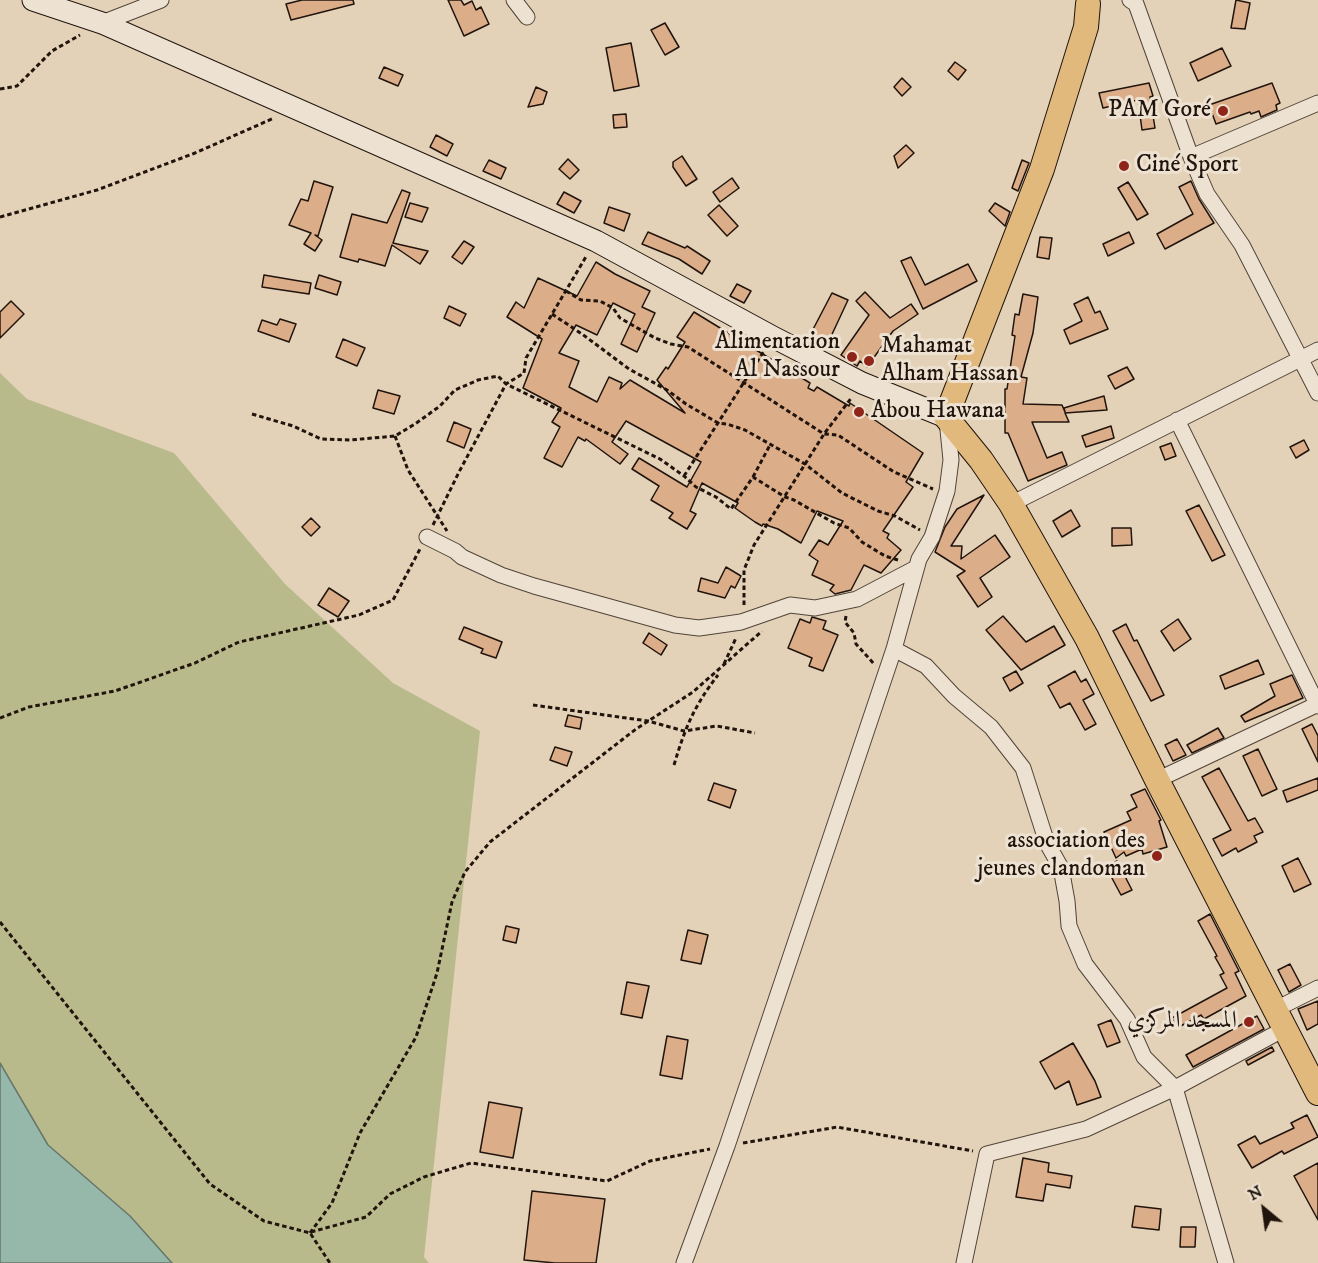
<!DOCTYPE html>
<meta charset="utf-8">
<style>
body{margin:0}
#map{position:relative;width:1318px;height:1263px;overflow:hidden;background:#e3d2b8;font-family:"IM FELL DW Pica",serif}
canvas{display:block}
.north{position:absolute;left:1234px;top:1179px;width:60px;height:60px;-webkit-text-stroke:4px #ede2d1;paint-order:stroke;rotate:331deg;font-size:16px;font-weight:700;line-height:24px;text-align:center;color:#20140d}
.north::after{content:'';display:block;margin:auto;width:21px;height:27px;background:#20140d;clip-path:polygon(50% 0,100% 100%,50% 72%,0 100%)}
</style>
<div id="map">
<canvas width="1318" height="1263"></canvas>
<div class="north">N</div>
</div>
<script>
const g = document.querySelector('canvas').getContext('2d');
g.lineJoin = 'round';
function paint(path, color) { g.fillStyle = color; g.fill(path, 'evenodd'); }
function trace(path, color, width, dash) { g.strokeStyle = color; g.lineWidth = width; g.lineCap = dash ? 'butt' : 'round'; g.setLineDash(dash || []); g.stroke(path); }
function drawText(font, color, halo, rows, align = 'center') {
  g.font = font + ' "IM FELL DW Pica",Amiri,serif'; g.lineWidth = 6; g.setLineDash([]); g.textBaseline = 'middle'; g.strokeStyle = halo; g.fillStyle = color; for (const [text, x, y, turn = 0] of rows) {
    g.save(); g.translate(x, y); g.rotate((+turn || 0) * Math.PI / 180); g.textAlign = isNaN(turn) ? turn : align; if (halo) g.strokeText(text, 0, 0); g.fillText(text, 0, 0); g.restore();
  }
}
const green = new Path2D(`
 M 0,373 L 27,399 L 174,453 L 285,584 L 393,683 L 480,731 L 424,1257 L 429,1263 L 172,1263 L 130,1216 L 48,1145 L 0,1063 Z`);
const water = new Path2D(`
 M 0,1063 L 48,1145 L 130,1216 L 172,1263 L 0,1263 Z`);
const building = new Path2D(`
 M 302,0 L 353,0 L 354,4 L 291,20 L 286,4 Z
 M 448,0 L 461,0 L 464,5 L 472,1 L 476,10 L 481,7 L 489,24 L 464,36 Z
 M 1236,0 L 1250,3 L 1245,29 L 1231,28 Z
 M 665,23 L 679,47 L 665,55 L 651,30 Z
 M 631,43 L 639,86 L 614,91 L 606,48 Z
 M 1222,48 L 1231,66 L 1198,81 L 1190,63 Z
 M 955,62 L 966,70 L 958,80 L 948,71 Z
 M 384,67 L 403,75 L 398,86 L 379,78 Z
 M 902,78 L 911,87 L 902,96 L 894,87 Z
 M 1149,83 L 1153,96 L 1150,97 L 1155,128 L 1142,130 L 1138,100 L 1103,108 L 1099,93 Z
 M 1272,83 L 1280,103 L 1276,105 L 1277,110 L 1261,117 L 1259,111 L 1251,114 L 1250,112 L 1216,124 L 1209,105 Z
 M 536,87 L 547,92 L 543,104 L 528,107 Z
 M 626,114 L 627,127 L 614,128 L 613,115 Z
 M 436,135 L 453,144 L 447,156 L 430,147 Z
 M 906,145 L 914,153 L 898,168 L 894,156 Z
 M 682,156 L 697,179 L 686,186 L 673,167 L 673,162 Z
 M 568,159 L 579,170 L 570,179 L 559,169 Z
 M 489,160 L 506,168 L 501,179 L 483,171 Z
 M 1022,160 L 1029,163 L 1018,191 L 1012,188 Z
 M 732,178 L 739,188 L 720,202 L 713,192 Z
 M 314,181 L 333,187 L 318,236 L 315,235 L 322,240 L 315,251 L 304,244 L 311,233 L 289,225 L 301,199 L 308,201 Z
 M 1191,181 L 1199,199 L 1214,223 L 1165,249 L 1157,234 L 1193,214 L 1179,187 Z
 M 1128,182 L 1148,214 L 1137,220 L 1118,188 Z
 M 402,190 L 410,193 L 393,243 L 428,251 L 420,264 L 392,245 L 385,266 L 359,259 L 358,262 L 340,257 L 352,214 L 387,223 Z
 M 564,192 L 581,201 L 574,213 L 557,204 Z
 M 410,203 L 428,208 L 422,222 L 405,217 Z
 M 995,203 L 1010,212 L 1005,226 L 989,211 Z
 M 719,205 L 738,226 L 727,236 L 708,215 Z
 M 609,207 L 630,214 L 624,231 L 604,223 Z
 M 648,232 L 685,248 L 687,246 L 710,261 L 702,274 L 679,259 L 642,244 Z
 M 1129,232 L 1134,243 L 1108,256 L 1103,244 Z
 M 1040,237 L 1052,238 L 1049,259 L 1037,257 Z
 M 464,241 L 474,247 L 462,264 L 452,257 Z
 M 911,257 L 925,285 L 968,264 L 977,281 L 923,309 L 901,261 Z
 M 596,262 L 615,274 L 650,291 L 642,307 L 655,313 L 637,352 L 621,344 L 635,314 L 613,303 L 597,335 L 576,325 L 559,353 L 579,361 L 569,387 L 597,402 L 609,377 L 622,383 L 620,389 L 630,380 L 685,413 L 657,380 L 666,367 L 668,369 L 685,342 L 677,337 L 694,312 L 810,383 L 808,388 L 814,391 L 817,387 L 849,406 L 850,403 L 923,453 L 906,482 L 913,487 L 883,531 L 889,534 L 887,538 L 901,550 L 881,573 L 864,565 L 851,590 L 835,594 L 830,590 L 834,585 L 812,575 L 818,561 L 809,555 L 819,540 L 828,545 L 843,521 L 817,511 L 801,543 L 778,529 L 763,524 L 762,526 L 755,522 L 735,508 L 738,503 L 702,483 L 690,511 L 696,514 L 687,529 L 669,518 L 673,513 L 651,500 L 659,486 L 632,469 L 639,458 L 687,487 L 701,462 L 626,421 L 612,442 L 628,454 L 620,464 L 586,439 L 585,441 L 578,437 L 562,467 L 544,458 L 560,427 L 552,422 L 561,408 L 523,388 L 542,339 L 507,317 L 516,302 L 524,308 L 538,278 L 577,296 Z
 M 264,275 L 311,283 L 309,294 L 262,287 Z
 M 319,275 L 341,282 L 337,295 L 315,288 Z
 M 737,284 L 751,291 L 744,303 L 730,296 Z
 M 865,292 L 890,318 L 911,304 L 918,314 L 893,331 L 867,367 L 860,361 L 857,366 L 841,355 L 869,315 L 856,301 Z
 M 832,293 L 848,300 L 827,345 L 824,343 L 822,347 L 809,337 Z
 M 1023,294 L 1038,297 L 1033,333 L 1021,377 L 1027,378 L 1023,404 L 1062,405 L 1065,412 L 1064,408 L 1104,396 L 1107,410 L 1065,413 L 1069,422 L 1032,422 L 1047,458 L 1062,452 L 1067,465 L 1028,481 L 1008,433 L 1005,433 L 1005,389 L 1007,389 L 1015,336 L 1012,335 L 1015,314 L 1019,315 Z
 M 1088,297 L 1095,313 L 1100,311 L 1108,329 L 1070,344 L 1064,330 L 1082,321 L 1074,304 Z
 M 11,301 L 24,314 L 0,338 L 0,312 Z
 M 449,306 L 466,314 L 460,326 L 444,318 Z
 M 280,319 L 296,324 L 289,342 L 258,331 L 262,320 L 277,325 Z
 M 343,339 L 365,348 L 357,366 L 336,357 Z
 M 1127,367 L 1134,379 L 1115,389 L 1108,376 Z
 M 378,390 L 400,396 L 394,414 L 373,408 Z
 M 454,422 L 471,429 L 464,448 L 447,441 Z
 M 1111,426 L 1114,438 L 1086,447 L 1082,436 Z
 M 1304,440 L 1309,450 L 1296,458 L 1290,447 Z
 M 1171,443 L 1176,456 L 1165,460 L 1160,447 Z
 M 984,495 L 951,546 L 962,546 L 961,559 L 995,535 L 1010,557 L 980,578 L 992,597 L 978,607 L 957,576 L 965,571 L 935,552 L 945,527 L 957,509 Z
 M 1199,505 L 1225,555 L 1212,561 L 1186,511 Z
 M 1071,510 L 1080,526 L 1062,537 L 1053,521 Z
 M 311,518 L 320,527 L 311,536 L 302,527 Z
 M 1112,528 L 1131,528 L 1132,545 L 1112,546 Z
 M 726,567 L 741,576 L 735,588 L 731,586 L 725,598 L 698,591 L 701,578 L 718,583 Z
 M 329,588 L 349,601 L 338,617 L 318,605 Z
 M 1003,616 L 1026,642 L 1054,626 L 1065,645 L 1021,670 L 986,630 Z
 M 812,617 L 826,621 L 823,629 L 838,635 L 823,671 L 809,666 L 812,658 L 788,648 L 800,619 L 810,623 Z
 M 1178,619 L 1191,639 L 1174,651 L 1161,631 Z
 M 1126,624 L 1134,641 L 1137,640 L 1164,695 L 1151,701 L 1113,631 Z
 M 464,627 L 502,642 L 496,658 L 481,653 L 483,649 L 459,639 Z
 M 649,633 L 667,645 L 661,655 L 643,643 Z
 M 1258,660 L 1264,674 L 1225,689 L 1220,676 Z
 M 1016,671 L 1023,683 L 1010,691 L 1003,678 Z
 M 1075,671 L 1081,682 L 1086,679 L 1094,694 L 1083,700 L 1096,724 L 1085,730 L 1070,703 L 1060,708 L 1048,686 Z
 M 1292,675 L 1303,698 L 1245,722 L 1241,716 L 1275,696 L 1270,684 Z
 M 568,715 L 582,718 L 580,729 L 565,726 Z
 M 1312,724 L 1318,736 L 1318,762 L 1302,729 Z
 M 1218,728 L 1224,738 L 1192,753 L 1187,745 Z
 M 1177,739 L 1186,755 L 1173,761 L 1165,745 Z
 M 555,747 L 572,752 L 567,766 L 550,760 Z
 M 1258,749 L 1277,789 L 1262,796 L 1243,756 Z
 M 1219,768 L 1248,821 L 1255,818 L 1263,832 L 1254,836 L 1257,842 L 1238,852 L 1236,848 L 1222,856 L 1213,839 L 1231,830 L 1202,777 Z
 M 1318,778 L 1318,790 L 1287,802 L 1283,791 Z
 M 714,783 L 736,790 L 730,808 L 708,800 Z
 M 1145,789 L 1161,820 L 1159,821 L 1167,847 L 1143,854 L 1142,849 L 1126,856 L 1124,852 L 1116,858 L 1104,832 L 1131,820 L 1127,812 L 1137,807 L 1131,795 Z
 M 1298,858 L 1311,884 L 1294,892 L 1282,866 Z
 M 1117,861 L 1132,890 L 1121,895 L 1106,867 Z
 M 1210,914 L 1239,971 L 1235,973 L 1246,996 L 1204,1019 L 1201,1015 L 1177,1028 L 1172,1018 L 1227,988 L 1220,975 L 1224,973 L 1215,957 L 1217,956 L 1198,921 Z
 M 506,926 L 519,929 L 516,943 L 503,940 Z
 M 688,930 L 708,935 L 701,964 L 681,960 Z
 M 1290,964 L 1301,985 L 1289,992 L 1278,970 Z
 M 627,982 L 649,986 L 642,1018 L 621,1014 Z
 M 1318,1001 L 1318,1024 L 1307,1030 L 1298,1009 Z
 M 1257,1016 L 1264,1029 L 1193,1067 L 1186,1055 Z
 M 1111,1020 L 1120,1042 L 1107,1047 L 1098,1025 Z
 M 667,1036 L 688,1040 L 682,1079 L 660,1075 Z
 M 1073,1043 L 1095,1081 L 1101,1097 L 1077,1105 L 1069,1081 L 1055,1089 L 1040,1062 Z
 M 1272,1047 L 1274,1051 L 1248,1065 L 1246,1061 Z
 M 489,1102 L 522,1108 L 513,1158 L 480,1152 Z
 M 1307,1115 L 1318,1137 L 1284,1154 L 1282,1151 L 1252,1168 L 1238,1145 L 1255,1136 L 1260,1144 L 1294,1128 L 1291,1123 Z
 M 1023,1158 L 1049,1163 L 1048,1172 L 1072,1176 L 1070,1188 L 1046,1184 L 1043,1201 L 1016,1197 Z
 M 1318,1163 L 1318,1220 L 1294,1176 Z
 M 532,1191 L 605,1199 L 596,1263 L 555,1263 L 524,1260 Z
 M 1135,1206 L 1161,1209 L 1159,1230 L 1132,1227 Z
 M 1181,1227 L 1196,1227 L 1195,1247 L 1180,1247 Z`);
const path = new Path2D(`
 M 0,89 L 17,86 L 52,51 L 80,35
 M 0,217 L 97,190 L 195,153 L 274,118
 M 566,291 L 581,300 L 600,301 L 613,308 L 620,318 L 655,338 L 671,344 L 688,347 L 824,434 L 838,435 L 894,472 L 933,489
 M 552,314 L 582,334 L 629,369 L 667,390 L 686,404 L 718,423 L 727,424 L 745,430 L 805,464 L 842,493 L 878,511 L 895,516 L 920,530
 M 252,414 L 293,426 L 321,439 L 350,440 L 395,436 L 415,424 L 440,406 L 455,390 L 478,380 L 498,376 L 506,384 L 660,459 L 684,476 L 696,487 L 716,497 L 731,509 L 753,477 L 785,497 L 794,500 L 834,523 L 849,528 L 862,542 L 885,556 L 898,560
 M 395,436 L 408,470 L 447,531
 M 684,476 L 764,351
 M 753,477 L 770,445
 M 433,525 L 459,472 L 506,384 L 524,373 L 526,358 L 587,255
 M 744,605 L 744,570 L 754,545 L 824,434 L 852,397
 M 846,616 L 845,622 L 854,633 L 856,644 L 875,665
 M 724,664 L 736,638
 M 533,705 L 648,721 L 684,731 L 717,726 L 755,733
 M 0,718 L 29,707 L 115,691 L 195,663 L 239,642 L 359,615 L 393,600 L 420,549
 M 674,765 C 685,728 694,706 718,675
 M 0,922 L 210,1184 L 264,1221 L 310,1233 L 330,1263
 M 743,1143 L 837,1127 L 973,1151
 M 311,1232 L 366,1217 L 390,1194 L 424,1177 L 471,1163 L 607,1181 L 650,1161 L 710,1149
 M 310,1233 L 332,1203 L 360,1133 L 416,1037 L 437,973 L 452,902 L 465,872 L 490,842 L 636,729 L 693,692 L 762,631`);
const street = new Path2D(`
 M 514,0 L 527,17
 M 1130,0 L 1136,4 L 1191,157 L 1207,194 L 1242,245 L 1318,393
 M 102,23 L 161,0
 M 1191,157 L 1318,103
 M 1177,420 L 1318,706
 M 1011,504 L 1318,350
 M 427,537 L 455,551 L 462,557 L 501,575 L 534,586 L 675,625 L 699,628 L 741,622 L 790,605 L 815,608 L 857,599 L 916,568
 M 894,649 L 926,666 L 954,696 L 991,727 L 1023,768 L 1047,843 L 1061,868 L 1067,901 L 1069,926 L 1085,964 L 1127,1019 L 1144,1057 L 1175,1088 L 1226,1263
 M 1157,780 L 1318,704
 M 1276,1009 L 1318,988
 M 684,1263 L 727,1146 L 894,649 L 919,559 L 932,537 L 947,491 L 951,460 L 947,420
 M 964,1263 L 987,1154 L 1086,1129 L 1175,1088 L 1286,1028`);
const secondary = new Path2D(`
 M 33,0 L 102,23 L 596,241 L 773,337 L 862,383 L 946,417`);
const primary = new Path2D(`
 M 1088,4 L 1086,27 L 1042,169 L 946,417 L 981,460 L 1011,504 L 1087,638 L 1157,780 L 1318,1093`);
const markers = [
 [1223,111,6,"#8f2418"],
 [1124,166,6,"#8f2418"],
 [852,357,6,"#8f2418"],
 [869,361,6,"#8f2418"],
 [859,412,6,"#8f2418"],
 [1157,856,6,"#8f2418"],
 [1249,1022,6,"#8f2418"]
];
const poiNames = [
 ["PAM Goré",1211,111],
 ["Ciné Sport",1136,166,"left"],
 ["Alimentation",840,343],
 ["Al Nassour",840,371],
 ["Mahamat",881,347,"left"],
 ["Alham Hassan",881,375,"left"],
 ["Abou Hawana",871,412,"left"],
 ["association des",1145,842],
 ["jeunes clandoman",1145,870],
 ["المسجد المركزي",1237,1022]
];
paint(green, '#b9ba8b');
paint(water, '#96b8aa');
trace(water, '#67766b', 1.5);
paint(building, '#dcad89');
trace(building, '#20140d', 1.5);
trace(street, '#514438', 17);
trace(secondary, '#20140d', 23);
trace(primary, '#20140d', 26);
trace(path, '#20140d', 3, [4.5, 3]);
trace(street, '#ede2d1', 15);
trace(secondary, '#ede2d1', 21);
trace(primary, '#e2b97c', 24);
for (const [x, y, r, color] of markers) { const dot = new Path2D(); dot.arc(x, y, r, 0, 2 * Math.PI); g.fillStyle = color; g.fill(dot); trace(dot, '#ede2d1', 2); }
drawText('24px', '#20140d', '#ede2d1', poiNames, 'right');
</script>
